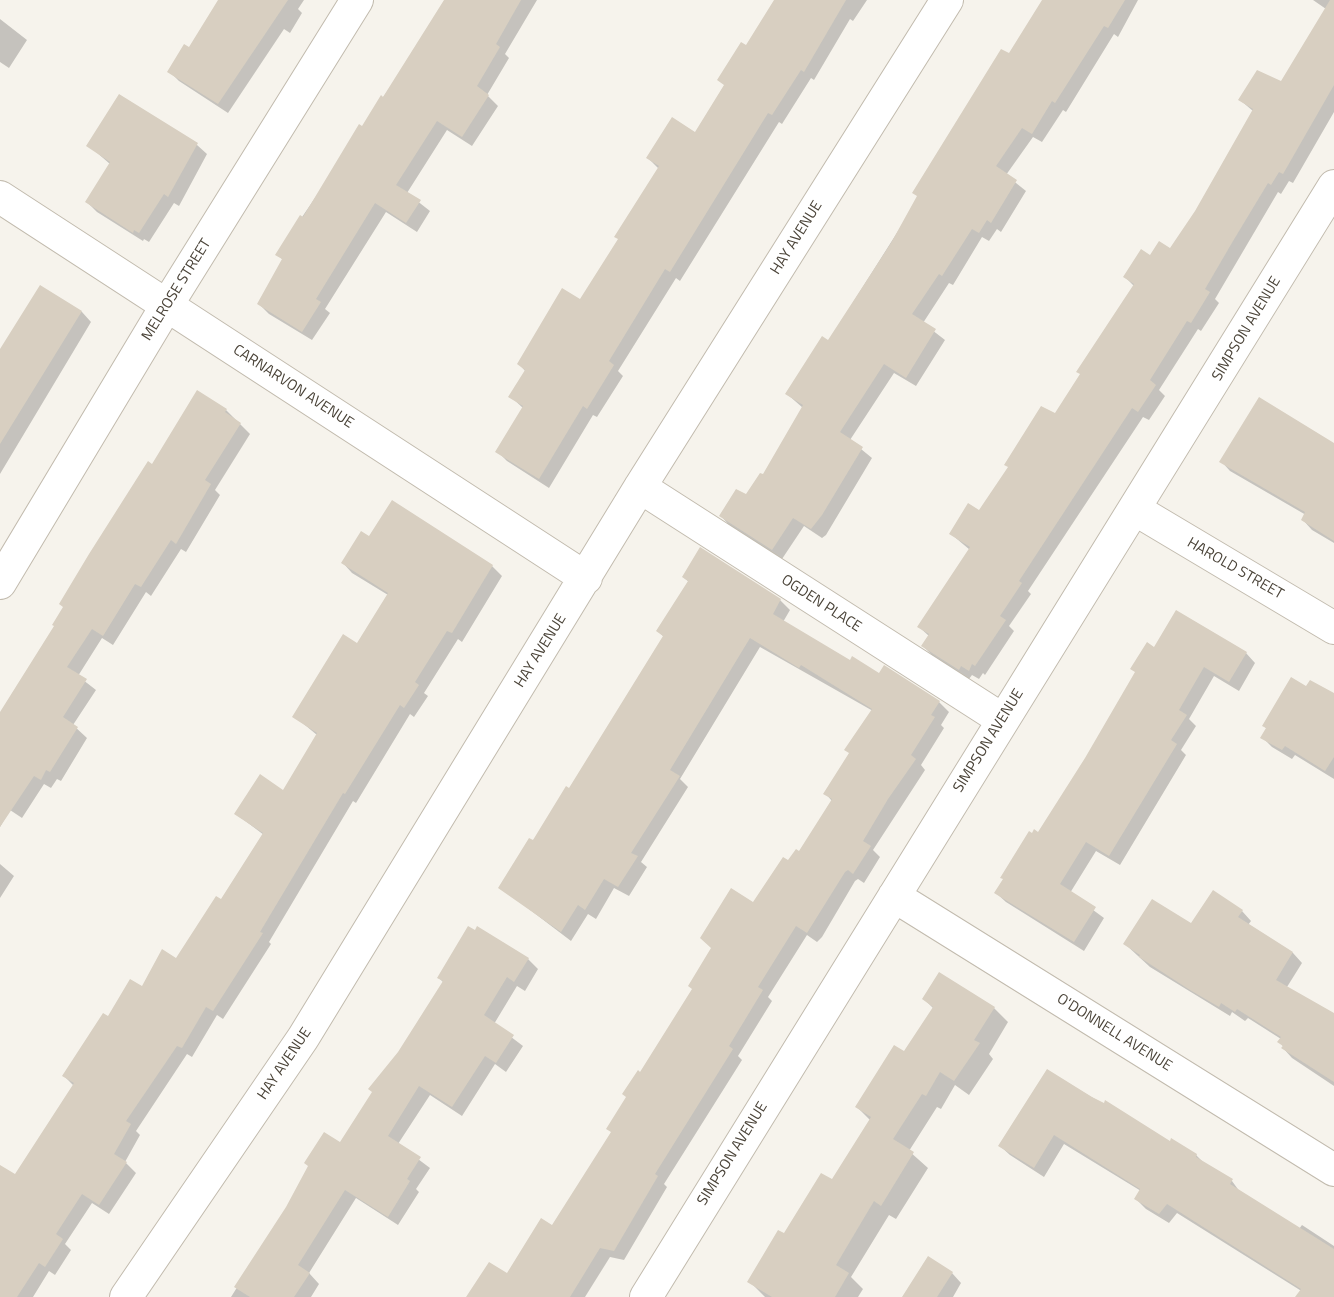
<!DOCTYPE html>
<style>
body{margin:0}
canvas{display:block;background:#f6f3ec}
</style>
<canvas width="1334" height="1297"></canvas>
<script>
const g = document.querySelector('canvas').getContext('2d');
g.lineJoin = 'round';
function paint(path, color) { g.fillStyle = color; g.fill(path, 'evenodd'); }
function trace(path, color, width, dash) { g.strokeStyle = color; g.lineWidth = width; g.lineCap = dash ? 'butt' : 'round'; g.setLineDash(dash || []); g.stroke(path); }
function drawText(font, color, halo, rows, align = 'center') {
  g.font = font + ' "Titillium Web",sans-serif'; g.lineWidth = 4.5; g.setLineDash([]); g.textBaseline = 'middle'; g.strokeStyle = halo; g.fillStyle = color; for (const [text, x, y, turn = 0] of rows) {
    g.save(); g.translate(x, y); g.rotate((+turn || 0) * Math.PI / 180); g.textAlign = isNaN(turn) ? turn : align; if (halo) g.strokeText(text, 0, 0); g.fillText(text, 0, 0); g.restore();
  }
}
const shadow = new Path2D(`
 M 219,0 L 304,0 L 298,9 L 302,13 L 290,33 L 284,29 L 228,113 L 179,81 L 169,71 L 189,49 Z
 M 449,0 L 537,0 L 505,54 L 509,58 L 487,95 L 498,106 L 472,146 L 447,130 L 407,193 L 430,211 L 417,232 L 386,212 L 325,309 L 330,313 L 312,340 L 269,314 L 259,304 L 283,260 L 277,254 Z
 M 776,0 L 867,0 L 853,21 L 850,19 L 814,80 L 811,78 L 782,124 L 779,122 L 680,281 L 676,278 L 618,371 L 623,376 L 597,417 L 593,415 L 549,488 L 507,461 L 497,451 L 524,409 L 510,396 L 526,372 L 519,364 L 580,302 L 620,240 L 659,169 L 648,158 L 695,134 Z
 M 1044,0 L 1138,0 L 1118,37 L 1114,34 L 1066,112 L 1063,110 L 1042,142 L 1033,137 L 1006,175 L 1026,191 L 1001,232 L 997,229 L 989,241 L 982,237 L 953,285 L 949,283 L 923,323 L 945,340 L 916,386 L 894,373 L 850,440 L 872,458 L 826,535 L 822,538 L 804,526 L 782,559 L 730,526 L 721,516 L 747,496 L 763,476 L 803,408 L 787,394 L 828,342 Z
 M 1313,0 L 1334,0 L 1334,112 L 1293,183 L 1289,181 L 1281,194 L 1278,192 L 1215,299 L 1219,303 L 1201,331 L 1198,329 L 1159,390 L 1165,396 L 1149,420 L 1143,417 L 1028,591 L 1031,594 L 1009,626 L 1014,631 L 985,675 L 983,673 L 979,679 L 972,675 L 969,679 L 933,656 L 923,646 L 929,636 L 919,627 L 970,550 L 951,534 L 980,512 L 1056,415 L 1134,286 L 1125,277 L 1150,257 L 1170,250 L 1196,212 L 1253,111 L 1240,100 L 1281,83 L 1326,9 Z
 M 0,19 L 27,40 L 9,68 L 0,62 Z
 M 119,96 L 197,145 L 207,154 L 179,206 L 174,203 L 149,242 L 144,239 L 143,241 L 97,212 L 87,202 L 110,164 L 88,145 Z
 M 40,287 L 82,312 L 91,322 L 0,474 L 0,352 Z
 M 226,410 L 250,434 L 215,490 L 220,495 L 186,552 L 181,549 L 151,596 L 146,592 L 113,645 L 102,638 L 78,676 L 96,690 L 73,725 L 87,738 L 61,781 L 57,779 L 51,788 L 44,784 L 22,818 L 10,810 L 0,827 L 0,720 L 153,466 Z
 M 1334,445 L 1334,543 L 1312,530 L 1303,520 L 1306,515 L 1230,471 L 1221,461 Z
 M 369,538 L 492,566 L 502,576 L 462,642 L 458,639 L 424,693 L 428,696 L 414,717 L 410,714 L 356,803 L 353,801 L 269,942 L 271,944 L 223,1019 L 217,1015 L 192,1057 L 187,1054 L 136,1131 L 140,1135 L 125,1162 L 136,1173 L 109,1214 L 92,1203 L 65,1244 L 71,1250 L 55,1275 L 49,1271 L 33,1297 L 0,1297 L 0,1166 L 15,1176 L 74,1086 L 64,1076 L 108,1018 L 176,960 L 222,901 L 264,835 L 236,814 L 284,792 L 317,735 L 294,716 L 357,645 L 388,595 L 352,573 L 343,563 Z
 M 683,577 L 780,600 L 790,610 L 783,622 L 850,662 L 939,702 L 949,712 L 941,725 L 944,728 L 921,765 L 925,770 L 873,850 L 880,857 L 864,883 L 858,879 L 855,881 L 822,937 L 817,942 L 807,935 L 768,997 L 772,1001 L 738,1056 L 742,1060 L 664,1184 L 667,1187 L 624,1260 L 610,1257 L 585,1297 L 470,1297 L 507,1275 L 553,1227 L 613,1133 L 641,1074 L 753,904 L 799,853 L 832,801 L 825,793 L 850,754 L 873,711 L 760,647 L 680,779 L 688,787 L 641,862 L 647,867 L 629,896 L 614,888 L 596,919 L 588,914 L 571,941 L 500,887 L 569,790 L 664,637 L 658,631 L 689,582 Z
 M 1155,649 L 1246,653 L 1255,663 L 1239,691 L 1214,676 L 1189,719 L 1196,726 L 1181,750 L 1186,755 L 1120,865 L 1096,851 L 1070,893 L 1104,918 L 1084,951 L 1006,902 L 996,893 L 1039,834 Z
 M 1307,688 L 1334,697 L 1334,779 L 1295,755 L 1292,759 L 1272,747 L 1262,737 L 1267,729 L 1264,726 Z
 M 0,864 L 14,876 L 0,898 Z
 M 1242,911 L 1251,921 L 1248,925 L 1293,953 L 1302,963 L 1287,987 L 1334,1014 L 1334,1086 L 1292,1058 L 1283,1048 L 1281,1039 L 1248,1018 L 1245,1021 L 1232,1012 L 1230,1016 L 1150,967 L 1125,944 Z
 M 528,959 L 538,969 L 525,991 L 517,986 L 494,1024 L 523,1046 L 506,1072 L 495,1064 L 462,1116 L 430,1095 L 398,1144 L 430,1168 L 416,1189 L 419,1192 L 398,1225 L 356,1198 L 309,1273 L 319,1284 L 311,1297 L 231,1297 L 287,1208 L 340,1144 L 400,1053 L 444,983 L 438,977 Z
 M 924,999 L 994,1008 L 1008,1022 L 989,1054 L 993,1059 L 969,1095 L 955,1085 L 941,1109 L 937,1107 L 909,1151 L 928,1168 L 896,1219 L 889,1215 L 851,1277 L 863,1289 L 858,1297 L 765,1297 L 749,1281 L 784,1235 L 833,1181 L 871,1121 L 857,1107 L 905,1053 L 934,1009 Z
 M 1047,1071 L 1170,1143 L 1196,1155 L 1206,1165 L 1232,1181 L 1240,1192 L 1299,1229 L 1302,1225 L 1334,1246 L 1334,1297 L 1311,1297 L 1177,1213 L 1169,1223 L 1146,1209 L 1136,1199 L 1141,1191 L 1064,1144 L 1044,1177 L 1010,1155 L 1000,1146 Z
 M 952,1273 L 961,1283 L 953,1297 L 904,1297 Z`);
const building = new Path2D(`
 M 218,0 L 288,0 L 218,104 L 167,72 L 184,44 L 189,47 Z
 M 444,0 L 521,0 L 496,44 L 500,47 L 477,86 L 489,95 L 462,137 L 437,121 L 396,185 L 421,200 L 406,223 L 375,203 L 316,299 L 321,302 L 302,332 L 257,304 L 282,259 L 275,255 L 300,215 L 303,217 L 359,124 L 362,126 L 381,95 L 383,97 Z
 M 774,0 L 846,0 L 804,72 L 801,70 L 772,115 L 768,113 L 670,272 L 665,269 L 609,361 L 614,365 L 587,409 L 583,406 L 539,479 L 495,452 L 523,406 L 508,397 L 525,370 L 517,364 L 562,288 L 580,299 L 618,239 L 614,237 L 659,166 L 646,158 L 672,117 L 695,132 L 724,85 L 717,80 L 741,42 L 746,45 Z
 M 1042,0 L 1125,0 L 1108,28 L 1104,26 L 1055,103 L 1052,101 L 1032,134 L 1022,128 L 996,166 L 1017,180 L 991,223 L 987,220 L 979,233 L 972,229 L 942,276 L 939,274 L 912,314 L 936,329 L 906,378 L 884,364 L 840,432 L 863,447 L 822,515 L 811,529 L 793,518 L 772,550 L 719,516 L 736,489 L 746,494 L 760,473 L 763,474 L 803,405 L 785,394 L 822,336 L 828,340 L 891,243 L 917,196 L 912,193 L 1001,49 L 1009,53 Z
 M 1330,0 L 1334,0 L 1334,85 L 1283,174 L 1279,172 L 1271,185 L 1268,183 L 1233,241 L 1205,289 L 1210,292 L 1191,323 L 1187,321 L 1150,380 L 1156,385 L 1138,412 L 1132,408 L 1019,581 L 1022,583 L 1000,616 L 1006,620 L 975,666 L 972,664 L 969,671 L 961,666 L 959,670 L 921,646 L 929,634 L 917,627 L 970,547 L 949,534 L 968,503 L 979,510 L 1008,467 L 1004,465 L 1041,406 L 1055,413 L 1080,374 L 1076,372 L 1134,284 L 1123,277 L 1141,249 L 1150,255 L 1159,241 L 1170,248 L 1195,211 L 1253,109 L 1238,100 L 1257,70 L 1281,81 Z
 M 119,94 L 198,143 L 168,197 L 164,194 L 139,233 L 134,230 L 133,233 L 85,202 L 110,162 L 86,146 Z
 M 40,285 L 82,311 L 0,444 L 0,349 Z
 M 197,390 L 227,409 L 225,412 L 241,423 L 205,480 L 211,484 L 176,544 L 171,540 L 141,587 L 135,584 L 103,636 L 92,629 L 67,667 L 87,679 L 63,717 L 78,727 L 50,772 L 46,770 L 41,780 L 34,776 L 0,827 L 0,712 L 54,626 L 52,625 L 63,607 L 59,604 L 89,554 L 148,461 L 152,464 Z
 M 1259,397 L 1334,443 L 1334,541 L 1301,520 L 1305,512 L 1219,462 Z
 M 392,500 L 493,565 L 452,633 L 447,631 L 415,682 L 419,685 L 404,708 L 400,705 L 345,794 L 343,793 L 260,932 L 263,933 L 213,1011 L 206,1007 L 182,1048 L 177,1046 L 126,1121 L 131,1124 L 114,1154 L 127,1162 L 99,1205 L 82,1194 L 56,1234 L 63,1239 L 45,1267 L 39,1263 L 17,1297 L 0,1297 L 0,1165 L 15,1174 L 74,1083 L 62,1076 L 103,1013 L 108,1016 L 130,979 L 142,986 L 162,949 L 176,958 L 216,896 L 221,899 L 263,833 L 234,814 L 260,774 L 283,790 L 317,733 L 292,717 L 343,634 L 357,643 L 388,593 L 341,563 L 361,531 L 369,536 Z
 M 700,547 L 781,599 L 773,614 L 850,660 L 852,656 L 879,673 L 884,665 L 940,701 L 931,715 L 935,717 L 911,755 L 916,759 L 888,799 L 863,841 L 871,846 L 853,874 L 848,870 L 845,872 L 807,933 L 796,926 L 758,987 L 763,990 L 729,1046 L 733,1049 L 655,1174 L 658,1176 L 614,1251 L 600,1248 L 570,1297 L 466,1297 L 489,1262 L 507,1273 L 541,1218 L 552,1225 L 611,1132 L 606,1129 L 626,1097 L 622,1094 L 638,1070 L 640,1072 L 692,989 L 688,986 L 711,948 L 700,938 L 731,888 L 753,902 L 783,857 L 788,860 L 796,849 L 799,851 L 832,799 L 823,794 L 849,753 L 844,750 L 872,709 L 801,665 L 799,668 L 750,638 L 670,770 L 680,776 L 631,853 L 638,856 L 618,887 L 604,879 L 585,910 L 578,905 L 561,932 L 498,888 L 529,838 L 533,840 L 566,786 L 569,788 L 663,636 L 656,631 L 688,581 L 682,577 Z
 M 1176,610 L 1247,652 L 1229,682 L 1204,667 L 1179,710 L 1187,715 L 1171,740 L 1177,744 L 1109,856 L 1086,842 L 1060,884 L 1096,907 L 1074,942 L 994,893 L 1003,879 L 1000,878 L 1029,831 L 1032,833 L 1034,829 L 1038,832 L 1085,758 L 1135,672 L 1130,669 L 1147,642 L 1154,647 Z
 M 1291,677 L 1306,686 L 1310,680 L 1334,693 L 1334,757 L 1325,771 L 1285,746 L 1282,750 L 1260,738 L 1266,728 L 1262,726 Z
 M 1213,890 L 1243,910 L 1238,917 L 1293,952 L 1276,980 L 1334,1013 L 1334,1082 L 1281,1048 L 1283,1046 L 1277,1042 L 1281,1037 L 1237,1009 L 1235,1012 L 1221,1003 L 1219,1007 L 1190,990 L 1139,957 L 1140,955 L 1123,944 L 1152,899 L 1191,923 Z
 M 468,926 L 475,930 L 477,926 L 529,958 L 514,982 L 507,977 L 484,1015 L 514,1035 L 496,1063 L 485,1056 L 452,1107 L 419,1086 L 388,1136 L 421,1157 L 407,1179 L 410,1181 L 388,1217 L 345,1190 L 298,1265 L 310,1273 L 294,1297 L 250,1297 L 234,1287 L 286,1207 L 308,1166 L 304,1163 L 324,1132 L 340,1142 L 372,1092 L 368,1089 L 398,1052 L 443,981 L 437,978 Z
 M 939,972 L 995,1007 L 974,1040 L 980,1043 L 954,1081 L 940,1072 L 926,1096 L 922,1094 L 893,1139 L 914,1152 L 881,1206 L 874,1201 L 836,1265 L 849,1273 L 835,1297 L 772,1297 L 747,1282 L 778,1230 L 784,1233 L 821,1173 L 832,1179 L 871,1117 L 855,1107 L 894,1045 L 904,1051 L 933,1007 L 922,999 Z
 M 1047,1069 L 1092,1097 L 1104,1103 L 1105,1100 L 1170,1141 L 1171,1138 L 1197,1154 L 1196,1157 L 1233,1179 L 1230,1184 L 1334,1249 L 1334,1297 L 1295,1297 L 1301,1289 L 1167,1204 L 1159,1214 L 1134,1199 L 1140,1189 L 1054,1135 L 1034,1168 L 998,1146 Z
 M 928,1256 L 953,1272 L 937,1297 L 902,1297 Z`);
const minor = new Path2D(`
 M 0,197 L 586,578
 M 640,487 L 1003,720
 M 1136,510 L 1334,628
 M 0,583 L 167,305 L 357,0
 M 894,896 L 1334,1170
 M 126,1297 L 303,1038 L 640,487 L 947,0
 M 646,1297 L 1334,186`);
const streetNames = [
 ["HAY AVENUE",797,238,-58],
 ["MELROSE STREET",177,290,-58],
 ["SIMPSON AVENUE",1247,329,-59],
 ["CARNARVON AVENUE",293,387,33],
 ["HAROLD STREET",1235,569,30],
 ["OGDEN PLACE",821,604,33],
 ["HAY AVENUE",541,651,-58],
 ["SIMPSON AVENUE",989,741,-58],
 ["O'DONNELL AVENUE",1114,1033,32],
 ["HAY AVENUE",285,1064,-56],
 ["SIMPSON AVENUE",733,1154,-58]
];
paint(shadow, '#0003');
paint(building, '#d8cfc1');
trace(minor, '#c2bbae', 34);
trace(minor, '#fff', 32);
drawText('15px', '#4b4439', '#fff', streetNames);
</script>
